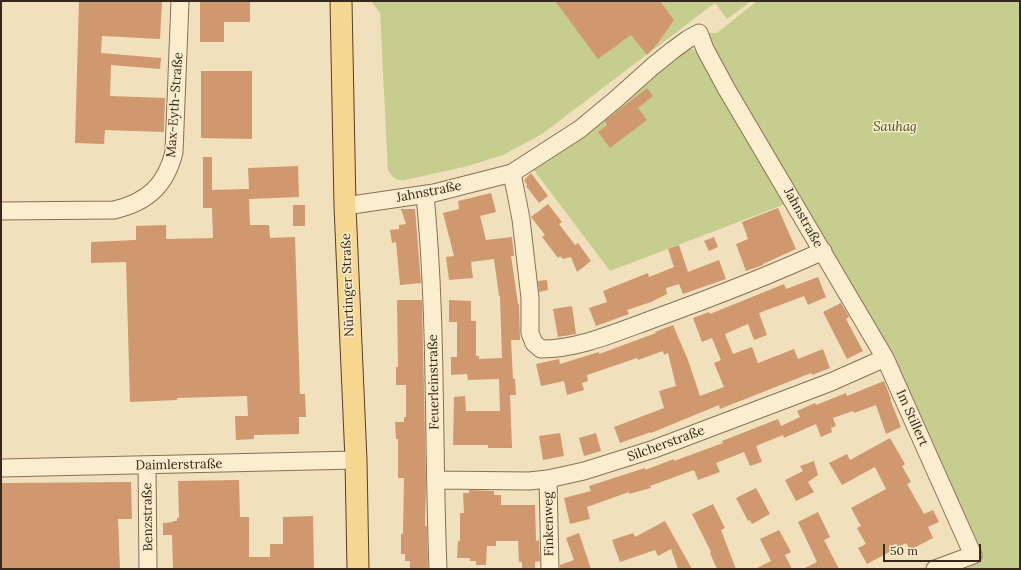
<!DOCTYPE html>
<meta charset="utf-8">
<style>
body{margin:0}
#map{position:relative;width:1021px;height:570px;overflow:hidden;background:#f0e1bc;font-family:Lora,serif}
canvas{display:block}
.frame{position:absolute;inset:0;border:2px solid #36281a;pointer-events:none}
.scale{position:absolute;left:883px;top:544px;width:98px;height:18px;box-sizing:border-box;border:2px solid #36281a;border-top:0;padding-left:5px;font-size:12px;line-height:14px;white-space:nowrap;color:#36281a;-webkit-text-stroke:3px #f7ebcb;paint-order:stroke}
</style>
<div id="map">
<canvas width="1021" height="570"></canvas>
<div class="frame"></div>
<div class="scale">50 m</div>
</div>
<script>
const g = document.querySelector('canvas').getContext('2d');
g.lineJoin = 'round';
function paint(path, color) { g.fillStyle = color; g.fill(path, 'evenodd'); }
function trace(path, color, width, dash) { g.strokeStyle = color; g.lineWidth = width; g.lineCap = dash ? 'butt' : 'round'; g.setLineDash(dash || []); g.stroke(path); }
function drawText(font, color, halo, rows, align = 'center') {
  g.font = font + ' Lora,serif'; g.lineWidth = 3; g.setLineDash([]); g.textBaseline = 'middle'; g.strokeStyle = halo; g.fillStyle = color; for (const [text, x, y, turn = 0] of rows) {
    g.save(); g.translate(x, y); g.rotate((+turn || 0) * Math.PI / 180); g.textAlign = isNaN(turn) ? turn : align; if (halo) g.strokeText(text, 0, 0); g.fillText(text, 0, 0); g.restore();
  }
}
const green = new Path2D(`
 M 371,1 L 752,1 L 727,19 L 715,3 L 542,134 L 503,155 L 468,166 L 405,180 C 397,181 393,178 388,171 L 380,13 Z
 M 757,1 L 1020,1 L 1020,569 L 935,569 L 972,555 L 908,408 L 699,33 L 717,33 Z
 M 687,48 L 692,49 L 700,54 L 788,203 L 610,271 L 533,169 L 554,157 L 591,129 L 660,68 Z`);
const building = new Path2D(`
 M 79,1 L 162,1 L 160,39 L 102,36 L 101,53 L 161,58 L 160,69 L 111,65 L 110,96 L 165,98 L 164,132 L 105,130 L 104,144 L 75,143 Z
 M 200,1 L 250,1 L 250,22 L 224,22 L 224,42 L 200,42 Z
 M 555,1 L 660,1 L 674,20 L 658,43 L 647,55 L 631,35 L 598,59 Z
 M 201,71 L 252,71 L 252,139 L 201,138 Z
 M 647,88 L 653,96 L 638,108 L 647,120 L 610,148 L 598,132 L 607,125 L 605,121 Z
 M 203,157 L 212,157 L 212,190 L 249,189 L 248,168 L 298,166 L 299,197 L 249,199 L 250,225 L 269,225 L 270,238 L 295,237 L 300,394 L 305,394 L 306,417 L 299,417 L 299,434 L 254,435 L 254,439 L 236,440 L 235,416 L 248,416 L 247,396 L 177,398 L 177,400 L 130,402 L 126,262 L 91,263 L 91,242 L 136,240 L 136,226 L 166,225 L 166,239 L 213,238 L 212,208 L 203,208 Z
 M 531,173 L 548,196 L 539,203 L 526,186 L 527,185 L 524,180 Z
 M 491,193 L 496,212 L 480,216 L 486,240 L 512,237 L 514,256 L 511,256 L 518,304 L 519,304 L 520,340 L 511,340 L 513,379 L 515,379 L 516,395 L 510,395 L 512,448 L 488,448 L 488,445 L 453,445 L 454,397 L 465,396 L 466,411 L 500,411 L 499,379 L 468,380 L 467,374 L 451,375 L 451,357 L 457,357 L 457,322 L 449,322 L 449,300 L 471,301 L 471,321 L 476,321 L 476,356 L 479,356 L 479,359 L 502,358 L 500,296 L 499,296 L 494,259 L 471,262 L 473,278 L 449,280 L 446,257 L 454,256 L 443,213 L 459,209 L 458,201 Z
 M 548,204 L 562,222 L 559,224 L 575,245 L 578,243 L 591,261 L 577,272 L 571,257 L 563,259 L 560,256 L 558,258 L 542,237 L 545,235 L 531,217 Z
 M 293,205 L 305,205 L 305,226 L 293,226 Z
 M 778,208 L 796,249 L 763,264 L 763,265 L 746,271 L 736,244 L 748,239 L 742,222 Z
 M 401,209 L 415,209 L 421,283 L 400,285 L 396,242 L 392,243 L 390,230 L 399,229 L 399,225 L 406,224 Z
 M 714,237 L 718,247 L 709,251 L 704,241 Z
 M 679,245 L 688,272 L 719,260 L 726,279 L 683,294 L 679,284 L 666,288 L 667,294 L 651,302 L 627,310 L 629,314 L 596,326 L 589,308 L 607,302 L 603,291 L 648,273 L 649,277 L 674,267 L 668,249 Z
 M 818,277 L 826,297 L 808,305 L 804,296 L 759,313 L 767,335 L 754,340 L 748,324 L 725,334 L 733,354 L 752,347 L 758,363 L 794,349 L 798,359 L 823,349 L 830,368 L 812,375 L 811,373 L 720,409 L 719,405 L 651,433 L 651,432 L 620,443 L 614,427 L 664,408 L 659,391 L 676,386 L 668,353 L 664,355 L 663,351 L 638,360 L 637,358 L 587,375 L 588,381 L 582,383 L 584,390 L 567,395 L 564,381 L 541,386 L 536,364 L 559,359 L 560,364 L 599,352 L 599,354 L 656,333 L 655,332 L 673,325 L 688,360 L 700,396 L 724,387 L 714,363 L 721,360 L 712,338 L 702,342 L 693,318 L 709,312 L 710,314 L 784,284 L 786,289 Z
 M 547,280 L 548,290 L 539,292 L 538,281 Z
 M 397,300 L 422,300 L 426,484 L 425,526 L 427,526 L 428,569 L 410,569 L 410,561 L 405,561 L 405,554 L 401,554 L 401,534 L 403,534 L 404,478 L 398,478 L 398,439 L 396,439 L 395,422 L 404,422 L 404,417 L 406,417 L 406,385 L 396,385 L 396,367 L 398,367 Z
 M 841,303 L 849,317 L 846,319 L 863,351 L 847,359 L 823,312 Z
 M 572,306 L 576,334 L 558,337 L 553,309 Z
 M 884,381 L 891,399 L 890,399 L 901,427 L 886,434 L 876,405 L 854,413 L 853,411 L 833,418 L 836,426 L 831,428 L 832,432 L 821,437 L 816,424 L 784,438 L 783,435 L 756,446 L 762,462 L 750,466 L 744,452 L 716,463 L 720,472 L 698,480 L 694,470 L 650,486 L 651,488 L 629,494 L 629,492 L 587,507 L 590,519 L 570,524 L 564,498 L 591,491 L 589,486 L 645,468 L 645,470 L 674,459 L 674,461 L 723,443 L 722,441 L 778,419 L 781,426 L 800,417 L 797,411 L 815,403 L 816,405 L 846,393 L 847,396 Z
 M 560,433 L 564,456 L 543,460 L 539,436 Z
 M 596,433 L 601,451 L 584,456 L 579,438 Z
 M 890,438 L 905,464 L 902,466 L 911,482 L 907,484 L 924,514 L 933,510 L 939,522 L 928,527 L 933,538 L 910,550 L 906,543 L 867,564 L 858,548 L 866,544 L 857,528 L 861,526 L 851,508 L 886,489 L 875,467 L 842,485 L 829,463 L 847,454 L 850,460 Z
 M 814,461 L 818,475 L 808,482 L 814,492 L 796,501 L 785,480 L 803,471 L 800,466 Z
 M 239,480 L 240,517 L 249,517 L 249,557 L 270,557 L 270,544 L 283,544 L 283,517 L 313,516 L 314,569 L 173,569 L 172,535 L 163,535 L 163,523 L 173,522 L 173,521 L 177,521 L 177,518 L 179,518 L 178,481 Z
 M 131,482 L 132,519 L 118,519 L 120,569 L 1,569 L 1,483 Z
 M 756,488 L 770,514 L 752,524 L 750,520 L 748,521 L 736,498 Z
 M 469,490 L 494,491 L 494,495 L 501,495 L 501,505 L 535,505 L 536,541 L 539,540 L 540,561 L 535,562 L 535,569 L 522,569 L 522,562 L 519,562 L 518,541 L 496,541 L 496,546 L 487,546 L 486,565 L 476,565 L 476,561 L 470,561 L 470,558 L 457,558 L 458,541 L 460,541 L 460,513 L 464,513 L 463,493 L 469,493 Z
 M 713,504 L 725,528 L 721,530 L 736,569 L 717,569 L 710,553 L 711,552 L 692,514 Z
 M 818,512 L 830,537 L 824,540 L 839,569 L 803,569 L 817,562 L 798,522 Z
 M 665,521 L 692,569 L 678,569 L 671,549 L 658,556 L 655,550 L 620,562 L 612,540 L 633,533 L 635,537 Z
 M 779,530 L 791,552 L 785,555 L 792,569 L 755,569 L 771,561 L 760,539 Z
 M 579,533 L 591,569 L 560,569 L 560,565 L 574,560 L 566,538 Z`);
const minor = new Path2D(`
 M 512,173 L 521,219 L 530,298 L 530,333 L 534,343 L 541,349 C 579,349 617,332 653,319 C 711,298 766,277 823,251
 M 425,195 C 437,319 433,444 438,569
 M 345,206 L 434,193 L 512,173 L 580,129 L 615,100 L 653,66 L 673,50 L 688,39 L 699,33 L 705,49 L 726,88 L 885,358 L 973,555 L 935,569
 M 1,211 L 114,210 C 148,202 166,185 174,152 L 180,1
 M 147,465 L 148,569
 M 1,468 L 356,460
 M 548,479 L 550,569
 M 437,480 L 529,481 L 548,479 L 584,471 L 654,449 L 831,382 L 885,358`);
const major = new Path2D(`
 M 341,1 L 345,206 L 356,460 L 358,569`);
const streetNames = [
 ["Max-Eyth-Straße",175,105,-86],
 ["Jahnstraße",429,192,-11],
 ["Jahnstraße",803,218,61],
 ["Nürtinger Straße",348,285,-92],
 ["Feuerleinstraße",434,382,-91],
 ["Im Stillert",912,418,66],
 ["Silcherstraße",666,444,-20],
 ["Daimlerstraße",179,465,-1],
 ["Benzstraße",148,517,-91],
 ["Finkenweg",549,524,-91]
];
const parkNames = [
 ["Sauhag",895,127]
];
paint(green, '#c6ce8f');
paint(building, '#d0986f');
trace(minor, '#887055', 19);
trace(major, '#553e2a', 23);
trace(minor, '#faeecf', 17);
trace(major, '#f6d790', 21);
drawText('13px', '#36281a', '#f7ebcb', streetNames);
drawText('italic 13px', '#465320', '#f7ebcb', parkNames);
</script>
